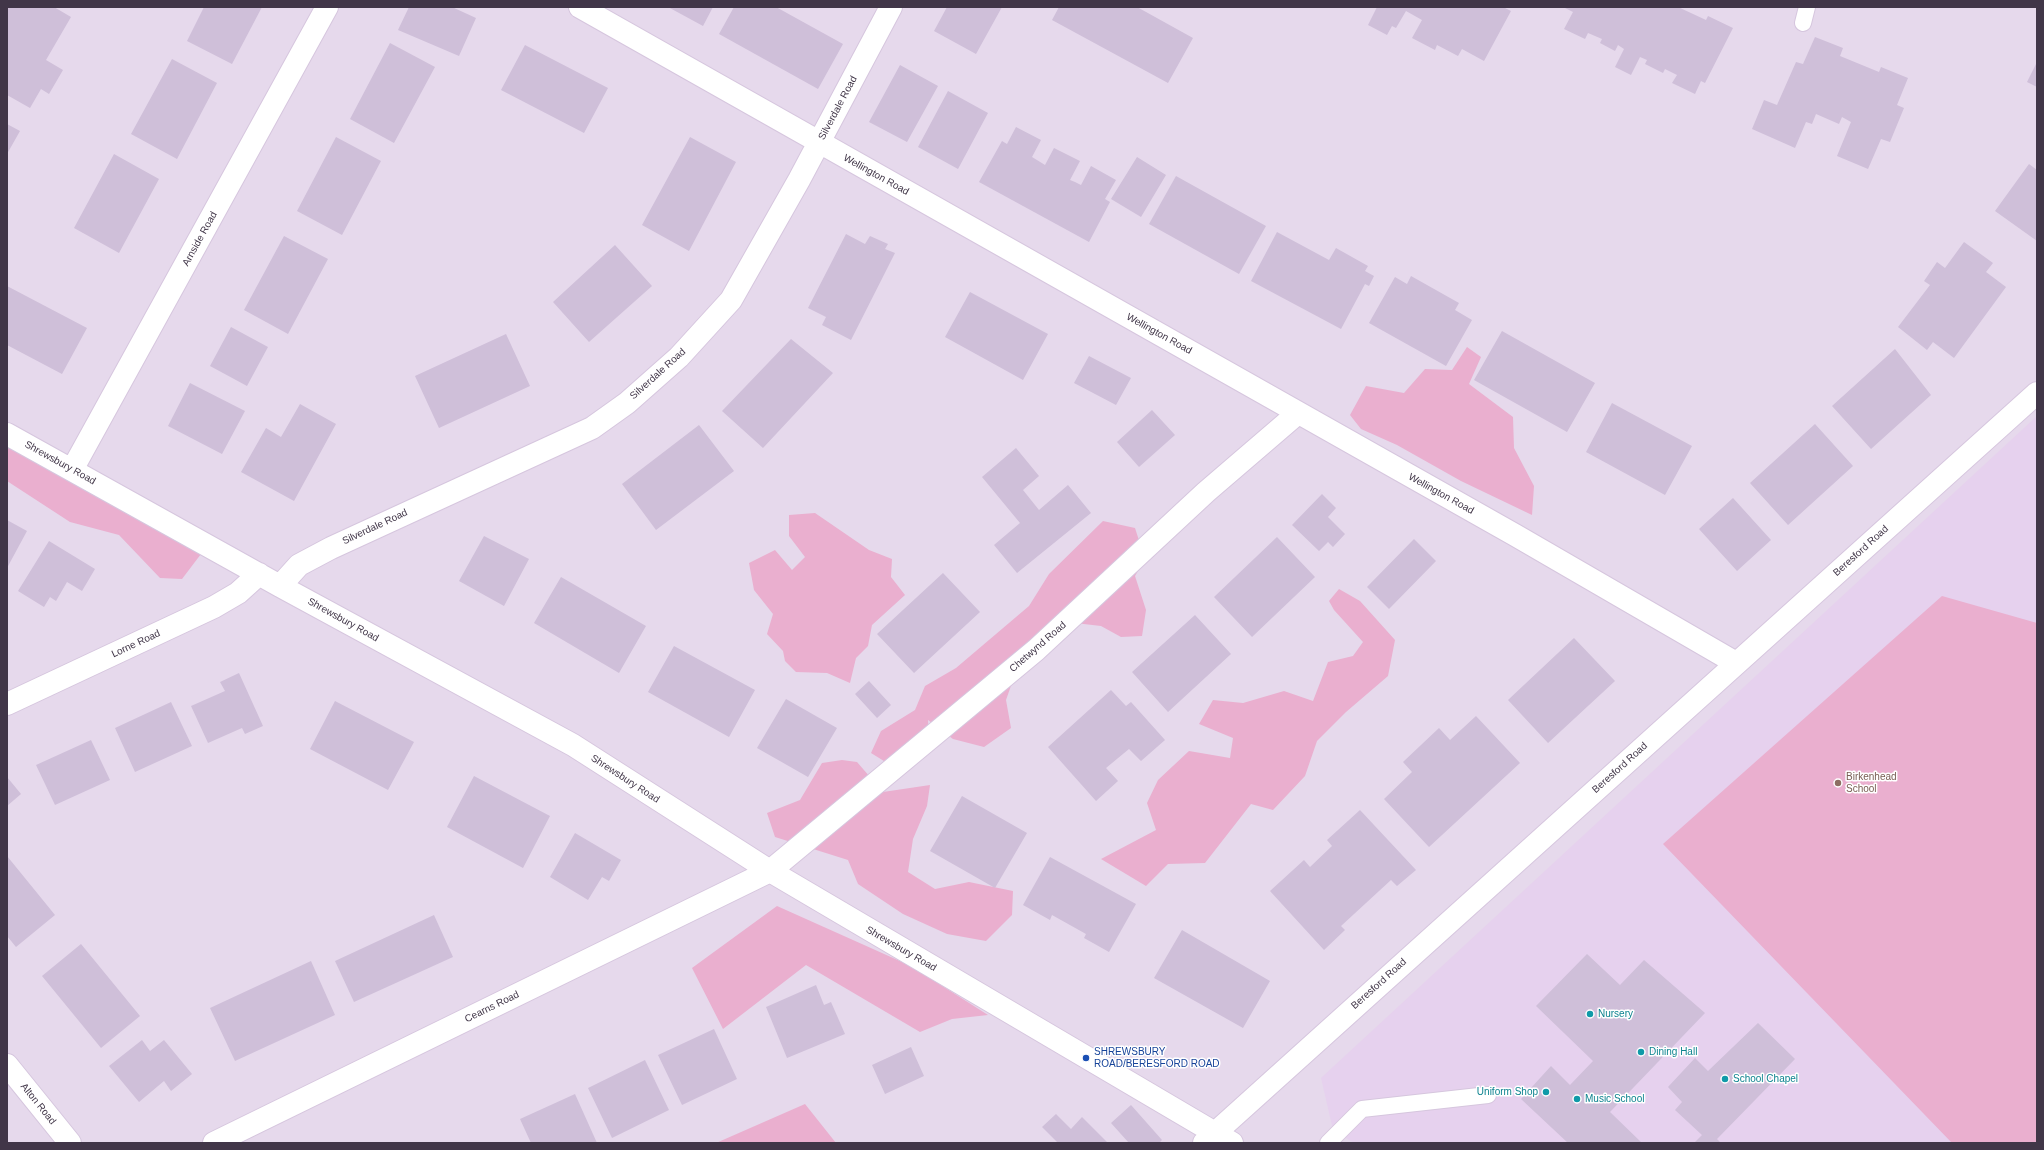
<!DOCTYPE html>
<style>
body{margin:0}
#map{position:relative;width:2044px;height:1150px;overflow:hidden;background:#f0e7f4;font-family:Arial,sans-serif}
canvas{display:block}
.frame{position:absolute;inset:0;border:8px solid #413648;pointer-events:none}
</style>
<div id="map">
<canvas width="2044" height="1150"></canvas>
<div class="frame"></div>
</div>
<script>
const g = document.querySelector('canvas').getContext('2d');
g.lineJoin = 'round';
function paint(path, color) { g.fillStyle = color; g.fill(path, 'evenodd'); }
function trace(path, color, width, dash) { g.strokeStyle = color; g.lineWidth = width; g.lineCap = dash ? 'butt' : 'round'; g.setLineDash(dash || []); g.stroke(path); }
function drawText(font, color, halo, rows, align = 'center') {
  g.font = font + ' Arial,sans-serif'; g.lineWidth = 3; g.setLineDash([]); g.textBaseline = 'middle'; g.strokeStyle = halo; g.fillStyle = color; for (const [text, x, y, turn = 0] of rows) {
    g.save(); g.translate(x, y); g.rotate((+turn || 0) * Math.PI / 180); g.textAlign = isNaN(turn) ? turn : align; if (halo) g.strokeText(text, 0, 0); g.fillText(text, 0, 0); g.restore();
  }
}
const residential = new Path2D(`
 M 7,7 L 2037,7 L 2037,1143 L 7,1143 Z`);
const education = new Path2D(`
 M 2037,416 L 2037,1143 L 1354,1143 L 1333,1130 L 1321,1078 Z`);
const green = new Path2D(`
 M 1467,347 L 1481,357 L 1469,384 L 1513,417 L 1514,448 L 1534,486 L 1532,515 L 1461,481 L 1397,445 L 1361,429 L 1350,415 L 1366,386 L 1404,393 L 1425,369 L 1452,370 Z
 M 7,442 L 201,554 L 182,579 L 160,578 L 119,535 L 70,522 L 7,481 Z
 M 815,513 L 869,550 L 892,559 L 891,577 L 905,595 L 872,625 L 868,646 L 856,658 L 850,683 L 827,673 L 796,672 L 785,661 L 783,651 L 767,634 L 773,614 L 754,590 L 749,563 L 775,550 L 792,570 L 805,557 L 789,536 L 789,515 Z
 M 1103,521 L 1135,528 L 1145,559 L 1135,576 L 1146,610 L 1142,636 L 1121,637 L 1101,626 L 1075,623 L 1013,680 L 1006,700 L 1011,728 L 984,747 L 953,739 L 928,720 L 930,751 L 905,774 L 871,753 L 881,731 L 915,710 L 925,686 L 956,668 L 1029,606 L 1049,574 Z
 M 1339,589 L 1360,601 L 1395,640 L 1388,676 L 1346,712 L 1317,741 L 1305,776 L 1273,810 L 1251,804 L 1205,863 L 1168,864 L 1146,886 L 1101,859 L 1156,830 L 1147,803 L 1158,780 L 1189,751 L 1230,758 L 1233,738 L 1199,724 L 1213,700 L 1243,703 L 1284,691 L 1313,701 L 1328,662 L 1353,656 L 1363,642 L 1334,610 L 1329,601 Z
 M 1942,596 L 2037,623 L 2037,1143 L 1952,1143 L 1663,844 Z
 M 842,760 L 857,762 L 883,792 L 930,785 L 927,806 L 913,839 L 908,872 L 935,889 L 969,882 L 1013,891 L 1012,915 L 986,941 L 947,934 L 903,914 L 858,884 L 848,860 L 775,837 L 767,813 L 800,800 L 822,763 Z
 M 777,906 L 911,966 L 988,1015 L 952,1019 L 920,1032 L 806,965 L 723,1029 L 692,968 Z
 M 805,1104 L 836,1143 L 716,1143 Z`);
const building = new Path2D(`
 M 7,7 L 54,7 L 71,17 L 46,60 L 63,70 L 49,94 L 41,89 L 30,108 L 7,95 Z
 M 204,7 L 262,7 L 232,64 L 187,41 Z
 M 409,7 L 452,7 L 476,18 L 459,56 L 398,30 Z
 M 668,7 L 713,7 L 703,26 Z
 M 734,7 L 776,7 L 843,44 L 818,89 L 719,34 Z
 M 947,7 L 1002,7 L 976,54 L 934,31 Z
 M 1059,7 L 1137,7 L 1193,38 L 1168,83 L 1052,20 Z
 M 1377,7 L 1503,7 L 1511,11 L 1484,61 L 1462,49 L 1458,56 L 1437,45 L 1435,50 L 1412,38 L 1422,20 L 1406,11 L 1396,28 L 1392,26 L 1387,35 L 1368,25 Z
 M 1563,7 L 1678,7 L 1706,20 L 1708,16 L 1733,28 L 1705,83 L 1701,81 L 1695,94 L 1672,83 L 1677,75 L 1665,69 L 1663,73 L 1645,64 L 1647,60 L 1640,57 L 1631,75 L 1615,67 L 1624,49 L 1618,45 L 1615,51 L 1600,43 L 1602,39 L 1588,33 L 1585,39 L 1564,29 L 1573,12 Z
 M 1815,37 L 1843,48 L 1840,56 L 1879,72 L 1881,67 L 1908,78 L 1897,105 L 1904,108 L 1890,142 L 1881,139 L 1868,169 L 1837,156 L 1851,122 L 1842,117 L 1839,124 L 1816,114 L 1812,124 L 1806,122 L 1795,148 L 1752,129 L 1764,100 L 1777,105 L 1796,62 L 1803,64 Z
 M 390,43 L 435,67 L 394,143 L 350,119 Z
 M 525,45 L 608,88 L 584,133 L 501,90 Z
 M 172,59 L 217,83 L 177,159 L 131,134 Z
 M 2037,62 L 2037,87 L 2027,82 Z
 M 900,65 L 938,86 L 907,142 L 869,122 Z
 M 948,91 L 988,113 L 958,169 L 918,147 Z
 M 7,124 L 20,131 L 7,154 Z
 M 1016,127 L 1041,140 L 1032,157 L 1045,165 L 1054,148 L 1080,161 L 1070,180 L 1075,182 L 1081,185 L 1091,166 L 1116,180 L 1105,199 L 1110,202 L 1089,242 L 979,182 L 1002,141 L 1007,144 Z
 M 336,137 L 381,161 L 342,235 L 297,211 Z
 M 690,137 L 736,162 L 689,251 L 642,225 Z
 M 114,154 L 159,179 L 119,253 L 74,228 Z
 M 1137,157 L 1166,175 L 1141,217 L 1111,199 Z
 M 2029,164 L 2037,170 L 2037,241 L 1995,211 Z
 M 1176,176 L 1266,226 L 1239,274 L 1149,224 Z
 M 1277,232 L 1329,260 L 1336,248 L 1368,266 L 1365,271 L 1374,276 L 1369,286 L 1365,284 L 1341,329 L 1251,281 Z
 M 846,234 L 865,244 L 870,236 L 888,244 L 885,249 L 895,253 L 851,340 L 822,325 L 826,317 L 808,308 Z
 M 284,236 L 328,259 L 288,334 L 244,310 Z
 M 1964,242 L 1993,263 L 1986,272 L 2006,287 L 1954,358 L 1933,342 L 1927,350 L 1898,327 L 1930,285 L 1924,281 L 1937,262 L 1945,268 Z
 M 615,245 L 652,286 L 589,342 L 553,302 Z
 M 1411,276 L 1459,303 L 1455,310 L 1472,320 L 1446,366 L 1369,323 L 1395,277 L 1407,284 Z
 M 7,286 L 87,328 L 62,374 L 7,345 Z
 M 970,292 L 1048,334 L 1023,380 L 945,337 Z
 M 231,327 L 268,347 L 247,386 L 210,366 Z
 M 1502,331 L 1595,383 L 1567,432 L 1474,380 Z
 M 506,334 L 530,386 L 439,428 L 415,376 Z
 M 791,339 L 833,373 L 763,448 L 722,411 Z
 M 1895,349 L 1931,395 L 1871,449 L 1832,406 Z
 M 1089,356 L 1131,378 L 1116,405 L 1074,383 Z
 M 190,383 L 245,411 L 222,454 L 168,426 Z
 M 1612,403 L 1692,446 L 1665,495 L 1586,452 Z
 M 300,404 L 336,424 L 294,501 L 241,472 L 266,428 L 281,437 Z
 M 1152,410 L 1175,435 L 1139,467 L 1117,442 Z
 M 1815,424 L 1853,466 L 1788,525 L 1750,483 Z
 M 699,425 L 734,471 L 656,530 L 622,484 Z
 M 1016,448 L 1039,476 L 1023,490 L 1039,510 L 1068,485 L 1091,513 L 1017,573 L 994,545 L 1020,523 L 982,477 Z
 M 1322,494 L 1336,508 L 1328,517 L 1345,534 L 1333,547 L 1328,542 L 1319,551 L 1292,525 Z
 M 1733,498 L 1771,540 L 1737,571 L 1699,529 Z
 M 7,520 L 27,531 L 7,568 Z
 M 484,536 L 529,559 L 504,606 L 459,581 Z
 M 1277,537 L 1315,577 L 1252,637 L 1214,597 Z
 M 1414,539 L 1436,561 L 1389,609 L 1367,587 Z
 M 49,541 L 95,569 L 82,591 L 67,582 L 56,601 L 50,597 L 44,607 L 18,591 Z
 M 943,573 L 980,612 L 914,673 L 877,634 Z
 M 561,577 L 646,626 L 619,673 L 534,623 Z
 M 1195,615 L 1231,654 L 1168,712 L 1132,672 Z
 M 1574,638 L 1615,681 L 1548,743 L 1508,700 Z
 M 674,646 L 755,690 L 729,737 L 648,692 Z
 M 239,673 L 263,726 L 245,734 L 242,728 L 208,743 L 191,706 L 225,691 L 220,682 Z
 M 869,681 L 891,705 L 877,718 L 855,694 Z
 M 1111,690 L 1126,706 L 1131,702 L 1165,740 L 1141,761 L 1129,749 L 1106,768 L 1118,781 L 1096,801 L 1048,747 Z
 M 786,699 L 837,728 L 808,777 L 757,748 Z
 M 335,701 L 414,742 L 388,790 L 310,749 Z
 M 171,702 L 192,746 L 135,772 L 115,728 Z
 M 1476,716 L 1520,763 L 1429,847 L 1384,799 L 1412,772 L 1403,762 L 1439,728 L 1450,740 Z
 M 91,740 L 110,780 L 55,805 L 36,765 Z
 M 474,776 L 550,816 L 523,868 L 447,827 Z
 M 7,777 L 21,794 L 7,806 Z
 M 962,796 L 1027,833 L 995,888 L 930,851 Z
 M 1360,810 L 1416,870 L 1397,886 L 1391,880 L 1341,926 L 1345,930 L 1324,950 L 1270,891 L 1304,860 L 1310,867 L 1332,846 L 1327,840 Z
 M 575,833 L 621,860 L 609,881 L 602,877 L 588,900 L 550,877 Z
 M 7,856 L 55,915 L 16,947 L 7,936 Z
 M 1050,857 L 1136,904 L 1109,952 L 1084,938 L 1086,934 L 1052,915 L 1050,920 L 1023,905 Z
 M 434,915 L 453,957 L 354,1002 L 335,961 Z
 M 1182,930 L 1270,981 L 1243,1028 L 1154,978 Z
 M 81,944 L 140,1016 L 101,1048 L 42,976 Z
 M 1587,954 L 1620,985 L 1644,960 L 1705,1013 L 1610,1112 L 1642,1143 L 1568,1143 L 1521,1099 L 1551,1066 L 1570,1085 L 1593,1061 L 1536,1006 Z
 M 311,961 L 335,1015 L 235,1061 L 210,1008 Z
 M 816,985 L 824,1005 L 831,1002 L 845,1034 L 787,1058 L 766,1007 Z
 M 1758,1023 L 1795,1059 L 1717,1139 L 1721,1143 L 1694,1143 L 1702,1135 L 1675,1110 L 1682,1102 L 1668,1087 L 1695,1058 L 1708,1071 Z
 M 714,1029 L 737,1079 L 682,1105 L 658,1055 Z
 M 142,1040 L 150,1051 L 164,1040 L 192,1074 L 171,1091 L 164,1081 L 139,1102 L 109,1066 Z
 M 911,1047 L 924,1076 L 885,1094 L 872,1065 Z
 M 645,1060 L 669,1110 L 612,1138 L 588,1088 Z
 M 575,1094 L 597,1143 L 531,1143 L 520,1119 Z
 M 1131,1105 L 1162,1140 L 1159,1143 L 1129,1143 L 1111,1123 Z
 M 1056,1114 L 1071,1129 L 1082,1117 L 1108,1143 L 1058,1143 L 1042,1127 Z`);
const lane = new Path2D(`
 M 1803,23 L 1807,7
 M 1328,1143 L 1362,1109 L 1488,1095`);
const street = new Path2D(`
 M 580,7 L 1515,535 L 1736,663
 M 7,434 L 280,586 L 573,745 L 770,871 L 1232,1143
 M 72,470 L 327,7
 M 280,586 L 299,565 L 331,548 L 592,428 L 627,403 L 679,357 L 731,300 L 799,180 L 891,7
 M 7,704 L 214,607 L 238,593 L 259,574
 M 7,1065 L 70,1143
 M 214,1143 L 770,871 L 1036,650 L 1206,492 L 1298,413
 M 1204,1143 L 2037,393`);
const markers = [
 [1838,783,4,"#8d6e63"],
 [1590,1014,4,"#0f9aa8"],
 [1641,1052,4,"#0f9aa8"],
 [1086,1058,4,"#1a4fb4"],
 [1725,1079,4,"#0f9aa8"],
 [1546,1092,4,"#0f9aa8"],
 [1577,1099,4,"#0f9aa8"]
];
const streetNames = [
 ["Silverdale Road",838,108,-62],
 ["Wellington Road",876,175,29],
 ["Arnside Road",200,239,-61],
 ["Wellington Road",1159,334,29],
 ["Silverdale Road",658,374,-42],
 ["Shrewsbury Road",60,463,29],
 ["Wellington Road",1441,494,29],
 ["Silverdale Road",375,527,-25],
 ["Beresford Road",1861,551,-42],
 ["Shrewsbury Road",343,620,29],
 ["Lorne Road",136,644,-25],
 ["Chetwynd Road",1038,647,-41],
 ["Beresford Road",1620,768,-42],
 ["Shrewsbury Road",625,779,33],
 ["Shrewsbury Road",901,949,30],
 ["Beresford Road",1379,984,-42],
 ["Cearns Road",492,1007,-26],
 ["Alton Road",38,1104,51]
];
const educationNames = [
 ["Birkenhead",1846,777],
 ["School",1846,789]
];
const cultureNames = [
 ["Nursery",1598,1014],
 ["Dining Hall",1649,1052],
 ["School Chapel",1733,1079],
 ["Uniform Shop",1538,1092,"right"],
 ["Music School",1585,1099]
];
const transitNames = [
 ["SHREWSBURY",1094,1052],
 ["ROAD/BERESFORD ROAD",1094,1064]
];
paint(residential, '#e6d9ec');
paint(education, '#e6d1ee');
paint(green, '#eaafcf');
paint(building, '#cfbfd9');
trace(lane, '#d6c6de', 18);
trace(street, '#d6c6de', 24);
trace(lane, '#fff', 16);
trace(street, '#fff', 22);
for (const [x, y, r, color] of markers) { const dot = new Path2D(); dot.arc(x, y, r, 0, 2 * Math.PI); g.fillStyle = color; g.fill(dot); trace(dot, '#fff', 1.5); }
drawText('10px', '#413648', '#fff', streetNames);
drawText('10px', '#785e54', '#fff', educationNames, 'left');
drawText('10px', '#0d838f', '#fff', cultureNames, 'left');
drawText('10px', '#164399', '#fff', transitNames, 'left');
</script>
